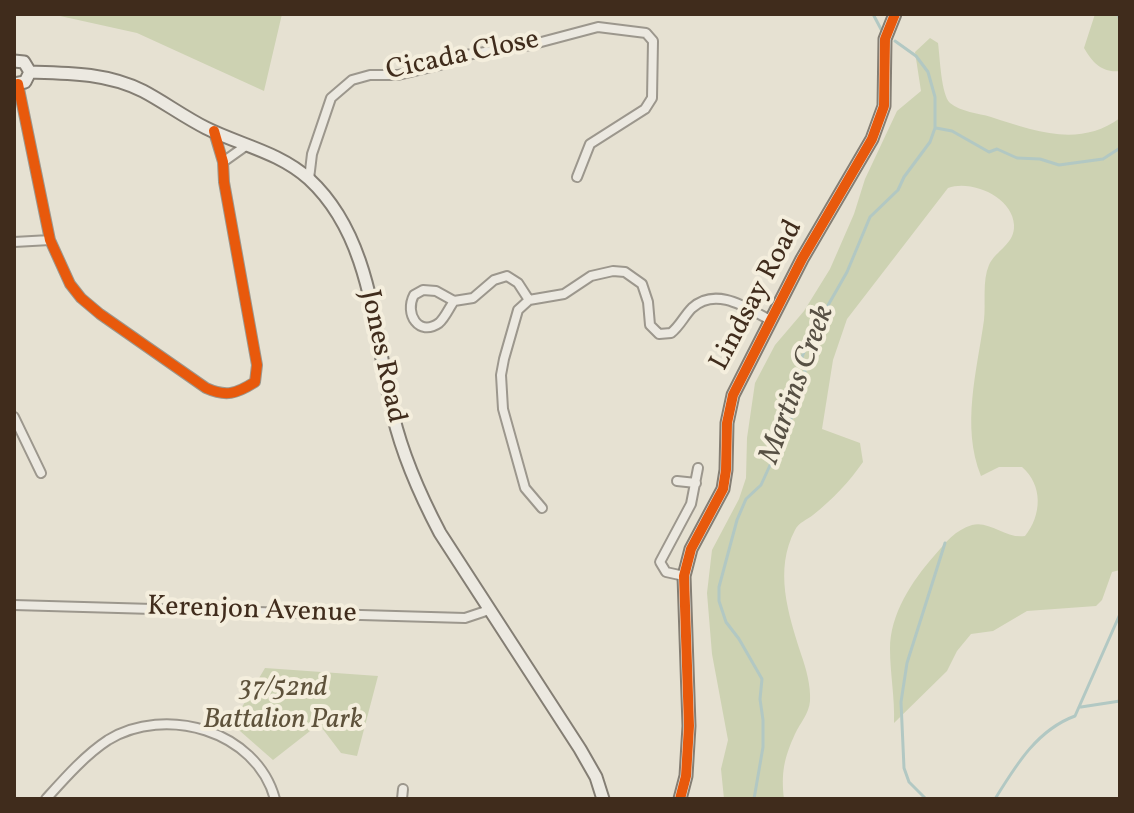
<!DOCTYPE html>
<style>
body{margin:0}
#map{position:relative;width:1134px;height:813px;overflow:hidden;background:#e6e1d2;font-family:Vollkorn,serif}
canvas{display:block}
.frame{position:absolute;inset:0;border:16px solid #402c1c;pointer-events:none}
</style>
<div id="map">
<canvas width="1134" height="813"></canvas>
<div class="frame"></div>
</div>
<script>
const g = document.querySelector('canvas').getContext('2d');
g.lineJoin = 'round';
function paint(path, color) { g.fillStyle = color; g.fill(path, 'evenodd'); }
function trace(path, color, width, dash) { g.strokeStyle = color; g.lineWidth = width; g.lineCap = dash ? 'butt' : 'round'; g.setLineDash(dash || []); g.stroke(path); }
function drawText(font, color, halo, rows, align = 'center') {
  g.font = font + ' Vollkorn,serif'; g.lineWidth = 8; g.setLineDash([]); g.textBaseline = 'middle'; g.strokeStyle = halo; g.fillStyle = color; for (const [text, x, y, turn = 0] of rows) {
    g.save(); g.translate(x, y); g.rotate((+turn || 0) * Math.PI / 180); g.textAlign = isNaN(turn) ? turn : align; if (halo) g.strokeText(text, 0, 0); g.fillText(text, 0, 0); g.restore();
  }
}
const green = new Path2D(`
 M 51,14 L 282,14 L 264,91 L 137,33 Z
 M 1095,14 L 1120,14 L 1120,71 C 1102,73 1093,63 1084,48 Z
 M 930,38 L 938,43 C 940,57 941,94 950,103 C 961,112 978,113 991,117 C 1035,131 1079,148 1120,118 L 1120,570 L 1112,572 L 1102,600 L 1096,606 L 1027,611 L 993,631 L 971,634 L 957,651 L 947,671 L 894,723 C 895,698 890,673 890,649 C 890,614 912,581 934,556 C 945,543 955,530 972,525 C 989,520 1006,539 1025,536 C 1042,515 1043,485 1022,467 L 999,467 L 981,476 C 961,426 977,371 984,320 C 986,303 982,281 989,265 C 996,250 1015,244 1014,225 C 1013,197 971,179 948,188 L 847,319 L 833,360 L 822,429 L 860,443 L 863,462 C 850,481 832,500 813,515 C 807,520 799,522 795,530 C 774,570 788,613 801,654 C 806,668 811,686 810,701 C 809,714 800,723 795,734 C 784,758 781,773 784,799 L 724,799 L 721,769 L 728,740 L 712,654 L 707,593 L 712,550 L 739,499 L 746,478 L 747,438 L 755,383 L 775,345 L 804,311 L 830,269 L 854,214 L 865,179 L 897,111 L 921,91 L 915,52 Z
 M 265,668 L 378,676 L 357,756 L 341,753 L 319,724 L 273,760 L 232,724 Z`);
const stream = new Path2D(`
 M 873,14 L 883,33
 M 1118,14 L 1120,21
 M 936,128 L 952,131 L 989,152 L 997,149 L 1017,158 L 1040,159 L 1059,165 L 1103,159 L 1120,148
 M 1081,707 L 1120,701
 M 754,799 L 763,747 L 763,720 L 760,699 L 762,679 L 739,639 L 726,622 L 719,601 L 719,587 L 737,520 L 746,499 L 761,485 L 796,408 L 806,376 L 802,357 L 810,337 L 847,272 L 870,217 L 898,190 L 904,177 L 930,142 L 935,128 L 935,97 L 928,72 L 916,56 L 895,41
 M 926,799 L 909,782 L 904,768 L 901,702 L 907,663 L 945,543
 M 995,799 C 1016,765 1037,730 1075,716 L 1120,614`);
const street = new Path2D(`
 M 18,84 L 50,240 L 70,284 L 81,298 L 100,314 L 206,388 C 226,397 236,394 255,382 L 257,365 L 224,182 L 223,162 L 214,132
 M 223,162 L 247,145
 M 309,179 L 312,154 L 331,98 L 352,80 L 370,75 L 398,75 L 440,65 L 466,55 L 530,45 L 598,27 L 646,33 L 653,41 L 652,98 L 645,109 L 590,144 L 577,177
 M 14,242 L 50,240
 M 423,290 L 436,291 L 454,301 C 449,308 445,318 439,323 C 419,337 404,314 414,295 Z
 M 454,301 L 473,298 L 494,280 L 507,276 L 518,283 L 529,300
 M 14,417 L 41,473
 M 677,481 L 696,483
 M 542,508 L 525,488 L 503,409 L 501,375 L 504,359 L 518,310 L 529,300 L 564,294 L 591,276 L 613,271 L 625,272 L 642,284 L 648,302 L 650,325 L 659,334 L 671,333 C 680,326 684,316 692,308 C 716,286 747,308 770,320
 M 684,576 L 666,572 L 660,562 L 691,504 L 698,468
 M 14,605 L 465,618 L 489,610
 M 46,799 C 64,779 85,755 108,740 C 165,705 256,730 275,799
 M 402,799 L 403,789`);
const secondary = new Path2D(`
 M 14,61 L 24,62 L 30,72
 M 30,72 C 69,73 107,73 143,91 C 164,102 184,117 206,128 C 240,145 279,152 309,179 C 373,238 374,335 393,415 C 403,457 420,495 440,533 L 580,749 L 596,777 L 603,799
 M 14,84 L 25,82 L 30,72
 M 680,799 L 686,776 L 689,726 L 684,576 L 691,549 L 723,489 L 726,470 L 727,423 L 733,395 L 802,259 L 872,139 L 884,106 L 885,39 L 895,14`);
const cycleway = new Path2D(`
 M 18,84 L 50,240 L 70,284 L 81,298 L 100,314 L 206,388 C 226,397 236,394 255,382 L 257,365 L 224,182 L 223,162 L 214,131
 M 680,799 L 686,776 L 689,726 L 684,576 L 691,549 L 723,489 L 726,470 L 727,423 L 733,395 L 802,259 L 872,139 L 884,106 L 885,39 L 895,14`);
const streetNames = [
 ["Cicada Close",463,57,-12],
 ["Lindsay Road",758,296,-62],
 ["Jones Road",381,357,78],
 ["Kerenjon Avenue",252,612,2]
];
const parkNames = [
 ["37/52nd",283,690],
 ["Battalion Park",283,722]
];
const waterNames = [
 ["Martins Creek",799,385,-70]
];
paint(green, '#cdd2b2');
trace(stream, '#b2c8c3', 3);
trace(street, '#9c978d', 12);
trace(secondary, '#847e74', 15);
trace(street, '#ece9e1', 8);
trace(secondary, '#ece9e1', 11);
trace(cycleway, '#e8590c', 10);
drawText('28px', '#402c1c', '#f4eedd', streetNames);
drawText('italic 28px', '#5e523b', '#f4eedd', parkNames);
drawText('italic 30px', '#575044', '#f4eedd', waterNames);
</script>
